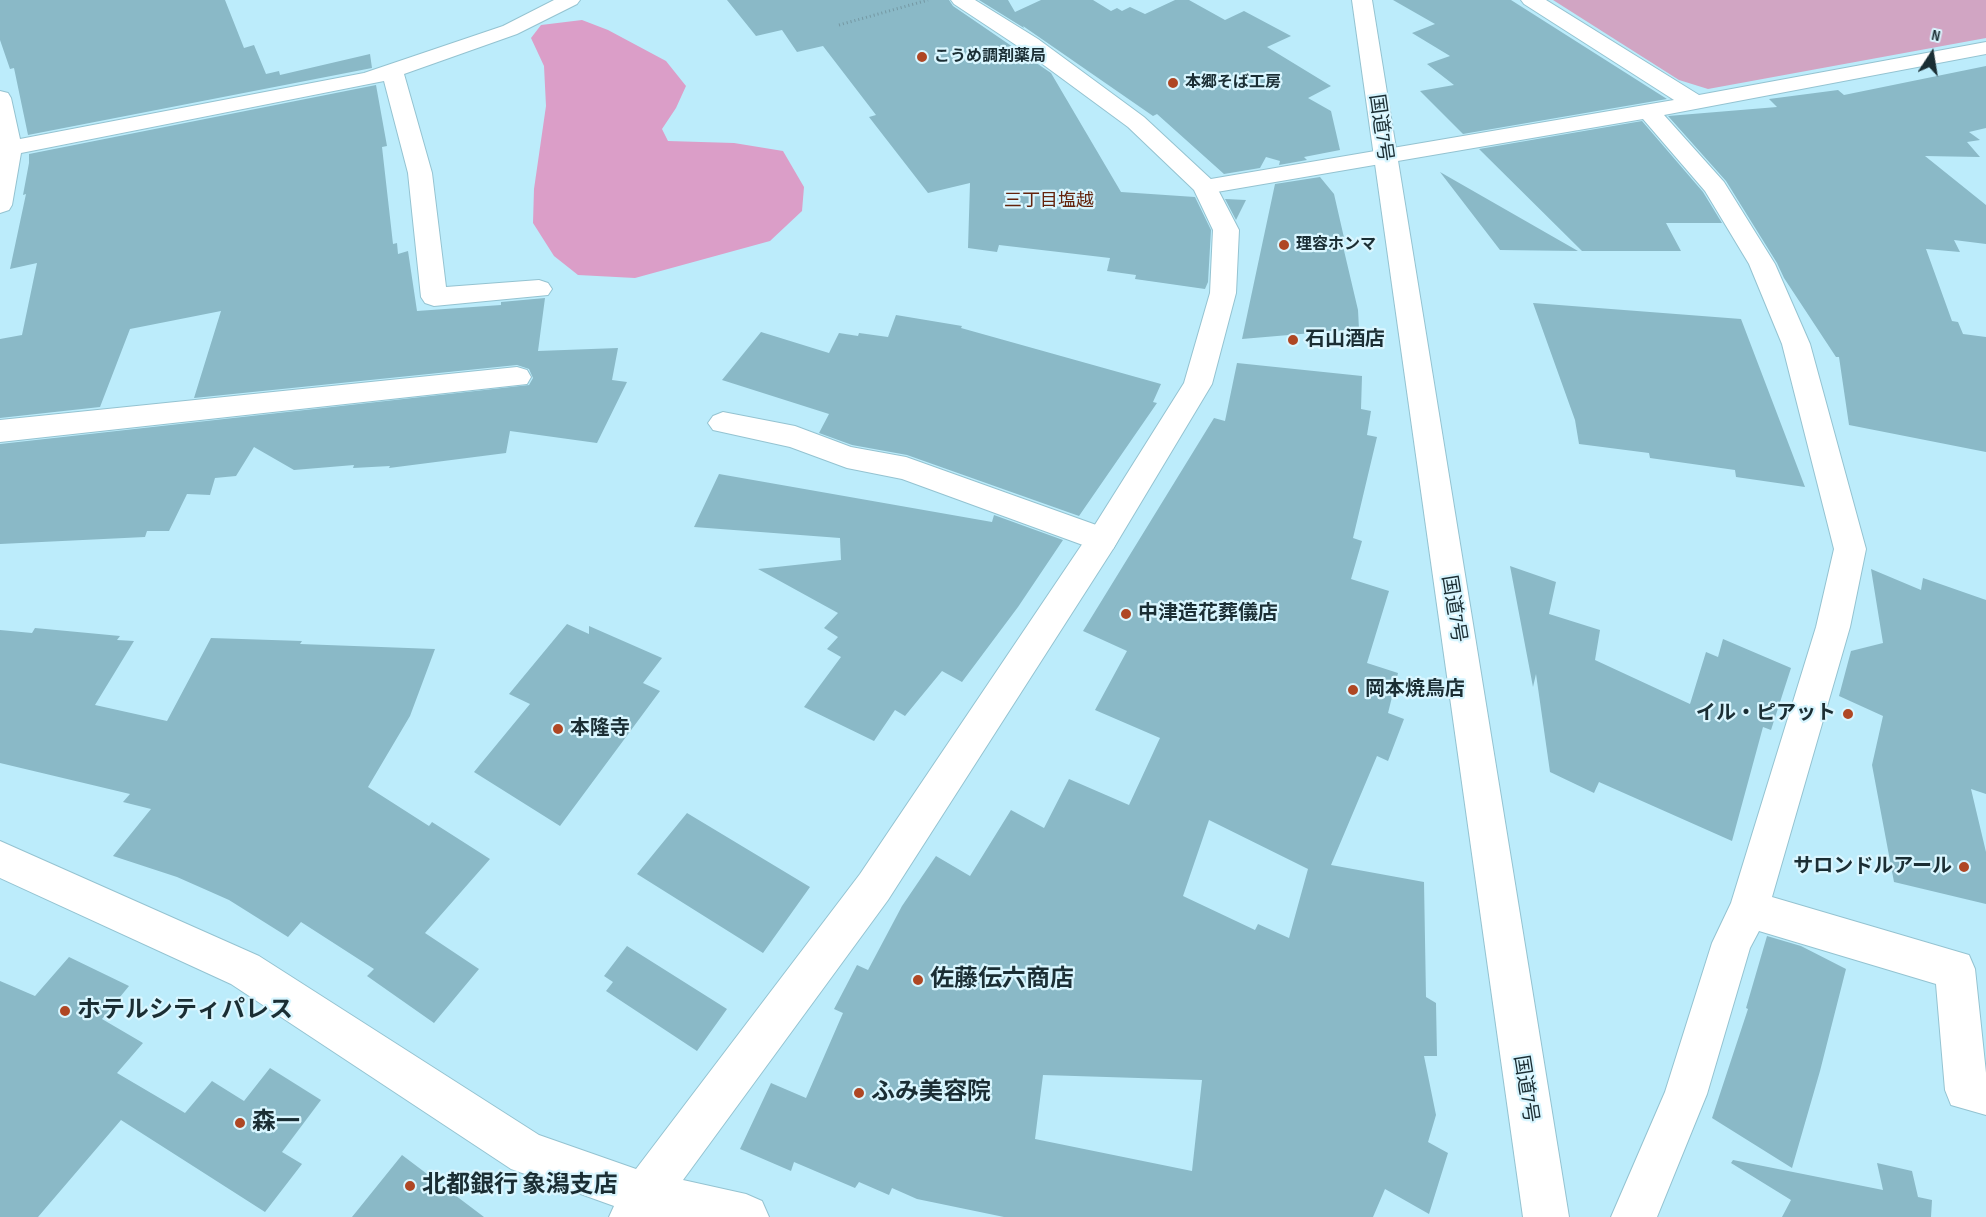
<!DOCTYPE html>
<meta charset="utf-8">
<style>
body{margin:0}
#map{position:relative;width:1986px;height:1217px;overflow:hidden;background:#bcecfb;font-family:"Sofia Sans Condensed",sans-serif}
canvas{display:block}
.north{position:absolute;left:1902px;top:24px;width:60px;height:60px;-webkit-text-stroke:4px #d9f6ff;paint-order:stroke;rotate:12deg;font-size:16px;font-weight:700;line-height:24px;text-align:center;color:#1b2e34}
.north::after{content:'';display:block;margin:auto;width:21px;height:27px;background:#1b2e34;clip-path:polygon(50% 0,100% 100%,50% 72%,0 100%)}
</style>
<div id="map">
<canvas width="1986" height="1217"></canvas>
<div class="north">N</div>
</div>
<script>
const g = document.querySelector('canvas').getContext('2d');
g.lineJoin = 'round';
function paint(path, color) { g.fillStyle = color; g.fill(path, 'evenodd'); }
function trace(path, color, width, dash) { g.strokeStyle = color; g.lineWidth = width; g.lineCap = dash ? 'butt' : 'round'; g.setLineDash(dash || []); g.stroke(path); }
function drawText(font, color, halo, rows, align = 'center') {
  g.font = font + ' "Sofia Sans Condensed","Noto Sans JP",sans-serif'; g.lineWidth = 4.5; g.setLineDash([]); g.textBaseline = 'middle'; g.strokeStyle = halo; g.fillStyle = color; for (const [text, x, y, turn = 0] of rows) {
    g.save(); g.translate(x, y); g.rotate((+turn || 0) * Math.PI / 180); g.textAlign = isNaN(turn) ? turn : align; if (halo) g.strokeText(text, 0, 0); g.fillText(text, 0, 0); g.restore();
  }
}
const green = new Path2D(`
 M 1553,0 L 1986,0 L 1986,38 L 1708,89 L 1679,80 Z`);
const forest = new Path2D(`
 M 582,20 L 608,30 L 666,61 L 686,86 L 676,108 L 662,129 L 668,141 L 734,143 L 783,151 L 804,187 L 802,211 L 770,241 L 635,278 L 578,275 L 554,256 L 533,223 L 534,189 L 546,106 L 544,66 L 531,38 L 541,25 Z`);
const building = new Path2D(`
 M 0,0 L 225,0 L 244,48 L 254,45 L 266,74 L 279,71 L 280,75 L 370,54 L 372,68 L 28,135 L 14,68 L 10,69 L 0,40 Z
 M 727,0 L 949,0 L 953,6 L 1051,73 L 1121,192 L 1195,197 L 1211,230 L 1208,282 L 1205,289 L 1135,279 L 1136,275 L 1107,271 L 1110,258 L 999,245 L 997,252 L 968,248 L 970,183 L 928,193 L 869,117 L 876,115 L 823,46 L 797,52 L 782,30 L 756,36 Z
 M 979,0 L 1008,0 L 1015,12 L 1041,0 L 1093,0 L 1111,11 L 1117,8 L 1122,11 L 1130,7 L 1145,14 L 1175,0 L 1189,0 L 1225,20 L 1244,11 L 1291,36 L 1267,47 L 1331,86 L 1308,98 L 1331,111 L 1340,150 L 1304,157 L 1307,160 L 1279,165 L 1280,161 L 1266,157 L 1260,168 L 1224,174 L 1157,114 L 1153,116 L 1023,26 L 1024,28 Z
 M 1393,0 L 1511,0 L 1667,99 L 1463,134 L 1420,91 L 1454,85 L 1427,64 L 1450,56 L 1412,33 L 1435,24 Z
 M 1986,66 L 1986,128 L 1969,132 L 1980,140 L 1967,142 L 1980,157 L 1925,156 L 1986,205 L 1986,244 L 1954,240 L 1960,252 L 1926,249 L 1952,321 L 1958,322 L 1963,334 L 1986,337 L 1986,452 L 1849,425 L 1839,357 L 1836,357 L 1784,278 L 1777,263 L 1726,181 L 1668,116 L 1777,107 L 1769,99 L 1838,90 L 1844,95 Z
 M 376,85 L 387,146 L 382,147 L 393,244 L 397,243 L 398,254 L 408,251 L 417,311 L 501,305 L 501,302 L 545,298 L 538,351 L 618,348 L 612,380 L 627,382 L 597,443 L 510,431 L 506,453 L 389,468 L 390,466 L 353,468 L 354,465 L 294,470 L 254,447 L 236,476 L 215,478 L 210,495 L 187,494 L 169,531 L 147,531 L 145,537 L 0,544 L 0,444 L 529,385 L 533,378 L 529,369 L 517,365 L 194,398 L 221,311 L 130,329 L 100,407 L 0,418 L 0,339 L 22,335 L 37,263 L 10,269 L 26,194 L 23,195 L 29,163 L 29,154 Z
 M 1642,121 L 1703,192 L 1722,223 L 1666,223 L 1681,251 L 1582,251 L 1479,149 Z
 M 1440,172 L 1578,251 L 1500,250 Z
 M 1320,177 L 1334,194 L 1345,242 L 1342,242 L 1358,310 L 1359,329 L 1242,339 L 1275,184 Z
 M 1225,199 L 1246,200 L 1236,220 Z
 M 1533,303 L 1741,319 L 1805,487 L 1736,477 L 1735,470 L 1650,458 L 1649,453 L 1579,444 L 1575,420 Z
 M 896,315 L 962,326 L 961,328 L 1161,384 L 1153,402 L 1157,403 L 1079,516 L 907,455 L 852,445 L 819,433 L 829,414 L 722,380 L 761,332 L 829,353 L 839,333 L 858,336 L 859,333 L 888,337 Z
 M 1237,363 L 1362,376 L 1361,409 L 1371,411 L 1367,435 L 1377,437 L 1353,538 L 1362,541 L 1351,579 L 1389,591 L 1367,663 L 1398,673 L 1388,713 L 1404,719 L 1388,761 L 1377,756 L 1331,865 L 1424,882 L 1426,997 L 1436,1003 L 1437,1056 L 1424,1056 L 1436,1115 L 1428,1142 L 1448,1153 L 1429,1214 L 1385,1189 L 1373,1217 L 1004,1217 L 917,1199 L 892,1188 L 889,1195 L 859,1182 L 855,1188 L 794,1162 L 791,1171 L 740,1149 L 771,1083 L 806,1098 L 843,1013 L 834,1009 L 857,965 L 868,970 L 902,906 L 936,856 L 970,876 L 1011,810 L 1044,828 L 1069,779 L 1129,805 L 1160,738 L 1095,710 L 1127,651 L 1083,631 L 1214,418 L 1225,421 ZM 1209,820 L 1308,869 L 1289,938 L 1258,924 L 1255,930 L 1183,896 ZM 1043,1075 L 1202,1080 L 1192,1171 L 1035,1139 Z
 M 719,474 L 992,522 L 994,515 L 1063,540 L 1018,607 L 962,682 L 942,671 L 905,716 L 895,710 L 874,741 L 804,707 L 841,657 L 827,649 L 838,637 L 824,628 L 838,613 L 758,569 L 841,560 L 840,538 L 694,527 Z
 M 1510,566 L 1556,582 L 1549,614 L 1600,630 L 1595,660 L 1690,704 L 1706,652 L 1718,657 L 1723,639 L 1791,668 L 1771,730 L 1763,727 L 1732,841 L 1599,782 L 1594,793 L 1550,772 L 1536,674 L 1533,687 Z
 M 1871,569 L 1921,590 L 1923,578 L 1986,600 L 1986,794 L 1971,789 L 1986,852 L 1986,904 L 1894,882 L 1872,765 L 1883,716 L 1839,696 L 1851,651 L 1883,643 Z
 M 567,624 L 589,634 L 589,626 L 662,658 L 643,683 L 660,691 L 560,826 L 474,772 L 530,704 L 509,694 Z
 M 35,628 L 120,636 L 117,640 L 134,641 L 95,705 L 167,721 L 211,638 L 302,641 L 300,644 L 435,649 L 410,716 L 368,787 L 429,826 L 432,822 L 490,859 L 425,933 L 479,969 L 434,1023 L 367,976 L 374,969 L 301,922 L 288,937 L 229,900 L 177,877 L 113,856 L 151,809 L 123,802 L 130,794 L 0,763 L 0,630 L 32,633 Z
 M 687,813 L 810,887 L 763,953 L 637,874 Z
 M 1767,936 L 1801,946 L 1846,969 L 1820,1071 L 1792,1168 L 1712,1118 L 1748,1009 L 1746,1008 Z
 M 627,946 L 727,1009 L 697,1051 L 606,991 L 613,982 L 604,976 Z
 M 69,957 L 129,986 L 102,1019 L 143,1043 L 117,1073 L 185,1113 L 212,1081 L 244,1101 L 270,1068 L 321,1100 L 282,1152 L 302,1164 L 265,1212 L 121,1120 L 38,1217 L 0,1217 L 0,981 L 35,996 Z
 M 402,1155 L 484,1217 L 352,1217 Z
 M 1733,1160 L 1883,1190 L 1877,1163 L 1912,1171 L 1918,1197 L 1932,1200 L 1931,1217 L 1782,1217 L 1791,1200 L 1731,1163 Z`);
const path = new Path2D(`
 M 839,25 L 928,0`);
const street = new Path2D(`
 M 554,0 L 580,0 L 577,4 L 517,34 L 404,74 L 432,173 L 446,287 L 539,280 L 548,283 L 552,289 L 548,295 L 434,306 L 425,303 L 421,297 L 408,173 L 384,81 L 21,153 L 12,205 L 9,210 L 0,213 L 0,91 L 8,93 L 11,98 L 20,139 L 364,73 L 503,26 Z
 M 1521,0 L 1546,0 L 1699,95 L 1986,42 L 1986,54 L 1664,115 L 1724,182 L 1775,264 L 1810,344 L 1866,549 L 1850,627 L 1772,897 L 1969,955 L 1975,969 L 1986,1073 L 1986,1115 L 1951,1105 L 1945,1090 L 1936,984 L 1759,931 L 1750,948 L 1707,1094 L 1657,1217 L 1611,1217 L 1665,1092 L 1712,943 L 1731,903 L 1816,627 L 1834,549 L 1782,344 L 1749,264 L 1705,191 L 1643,119 L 1205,194 L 1196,192 L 1193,187 L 1196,182 L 1205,180 L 1674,100 L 1524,4 Z
 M 517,367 L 527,370 L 531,377 L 527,384 L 0,442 L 0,420 Z
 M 723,412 L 795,426 L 851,447 L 906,457 L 1113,531 L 1118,540 L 1113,549 L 1102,552 L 902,479 L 847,468 L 790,447 L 713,430 L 708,423 L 713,416 Z`);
const secondary = new Path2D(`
 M 951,0 L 975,0 L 1038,39 L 1144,117 L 1214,182 L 1239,230 L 1236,293 L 1212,384 L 1113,549 L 888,900 L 683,1180 L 746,1194 L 762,1201 L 769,1217 L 609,1217 L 614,1206 L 511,1169 L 231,984 L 0,878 L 0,841 L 259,956 L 539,1135 L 636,1169 L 860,874 L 1091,531 L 1184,383 L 1210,293 L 1213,230 L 1194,190 L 1128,127 L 1022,49 L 954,4 Z`);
const highway = new Path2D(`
 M 1352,0 L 1372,0 L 1569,1217 L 1523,1217 Z`);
const markers = [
 [922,57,6,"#af4724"],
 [1173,83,6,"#af4724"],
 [1284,245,6,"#af4724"],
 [1293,340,6,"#af4724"],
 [1126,614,6,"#af4724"],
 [1353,690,6,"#af4724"],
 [1848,714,6,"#af4724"],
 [558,729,6,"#af4724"],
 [1964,867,6,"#af4724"],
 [918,980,6,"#af4724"],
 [65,1011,6,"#af4724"],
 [859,1093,6,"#af4724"],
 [240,1123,6,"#af4724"],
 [410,1186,6,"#af4724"]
];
const farPoinames = [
 ["こうめ調剤薬局",934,57],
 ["本郷そば工房",1185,83],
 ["理容ホンマ",1296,245]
];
const farQuarternames = [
 ["三丁目塩越",1049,201]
];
const streetNames = [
 ["国道7号",1380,128,82],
 ["国道7号",1453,609,81],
 ["国道7号",1525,1089,81]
];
const poiNames = [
 ["石山酒店",1305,340],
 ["中津造花葬儀店",1138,614],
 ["岡本焼鳥店",1365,690],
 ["イル・ピアット",1836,714,"right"],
 ["本隆寺",570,729],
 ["サロンドルアール",1952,867,"right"]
];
const nearPoinames = [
 ["佐藤伝六商店",930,980],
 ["ホテルシティパレス",77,1011],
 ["ふみ美容院",871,1093],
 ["森一",252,1123],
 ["北都銀行 象潟支店",422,1186]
];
paint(green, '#d1a5c3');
paint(forest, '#db9ec8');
paint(building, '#8ab9c7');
trace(street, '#94c3d1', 2);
trace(secondary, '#94c3d1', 2);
trace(highway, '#94c3d1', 2);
trace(path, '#7598a3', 3, [1, 3]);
paint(street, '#fff');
paint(secondary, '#fff');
paint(highway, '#fff');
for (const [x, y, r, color] of markers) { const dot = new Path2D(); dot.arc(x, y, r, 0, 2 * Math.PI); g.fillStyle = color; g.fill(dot); trace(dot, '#d9f6ff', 2); }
drawText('bold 16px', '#1b2e34', '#d9f6ff', farPoinames, 'left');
drawText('18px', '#64230c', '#d9f6ff', farQuarternames);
drawText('20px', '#1b2e34', '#d9f6ff', streetNames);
drawText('bold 20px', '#1b2e34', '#d9f6ff', poiNames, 'left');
drawText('bold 24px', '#1b2e34', '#d9f6ff', nearPoinames, 'left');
</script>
